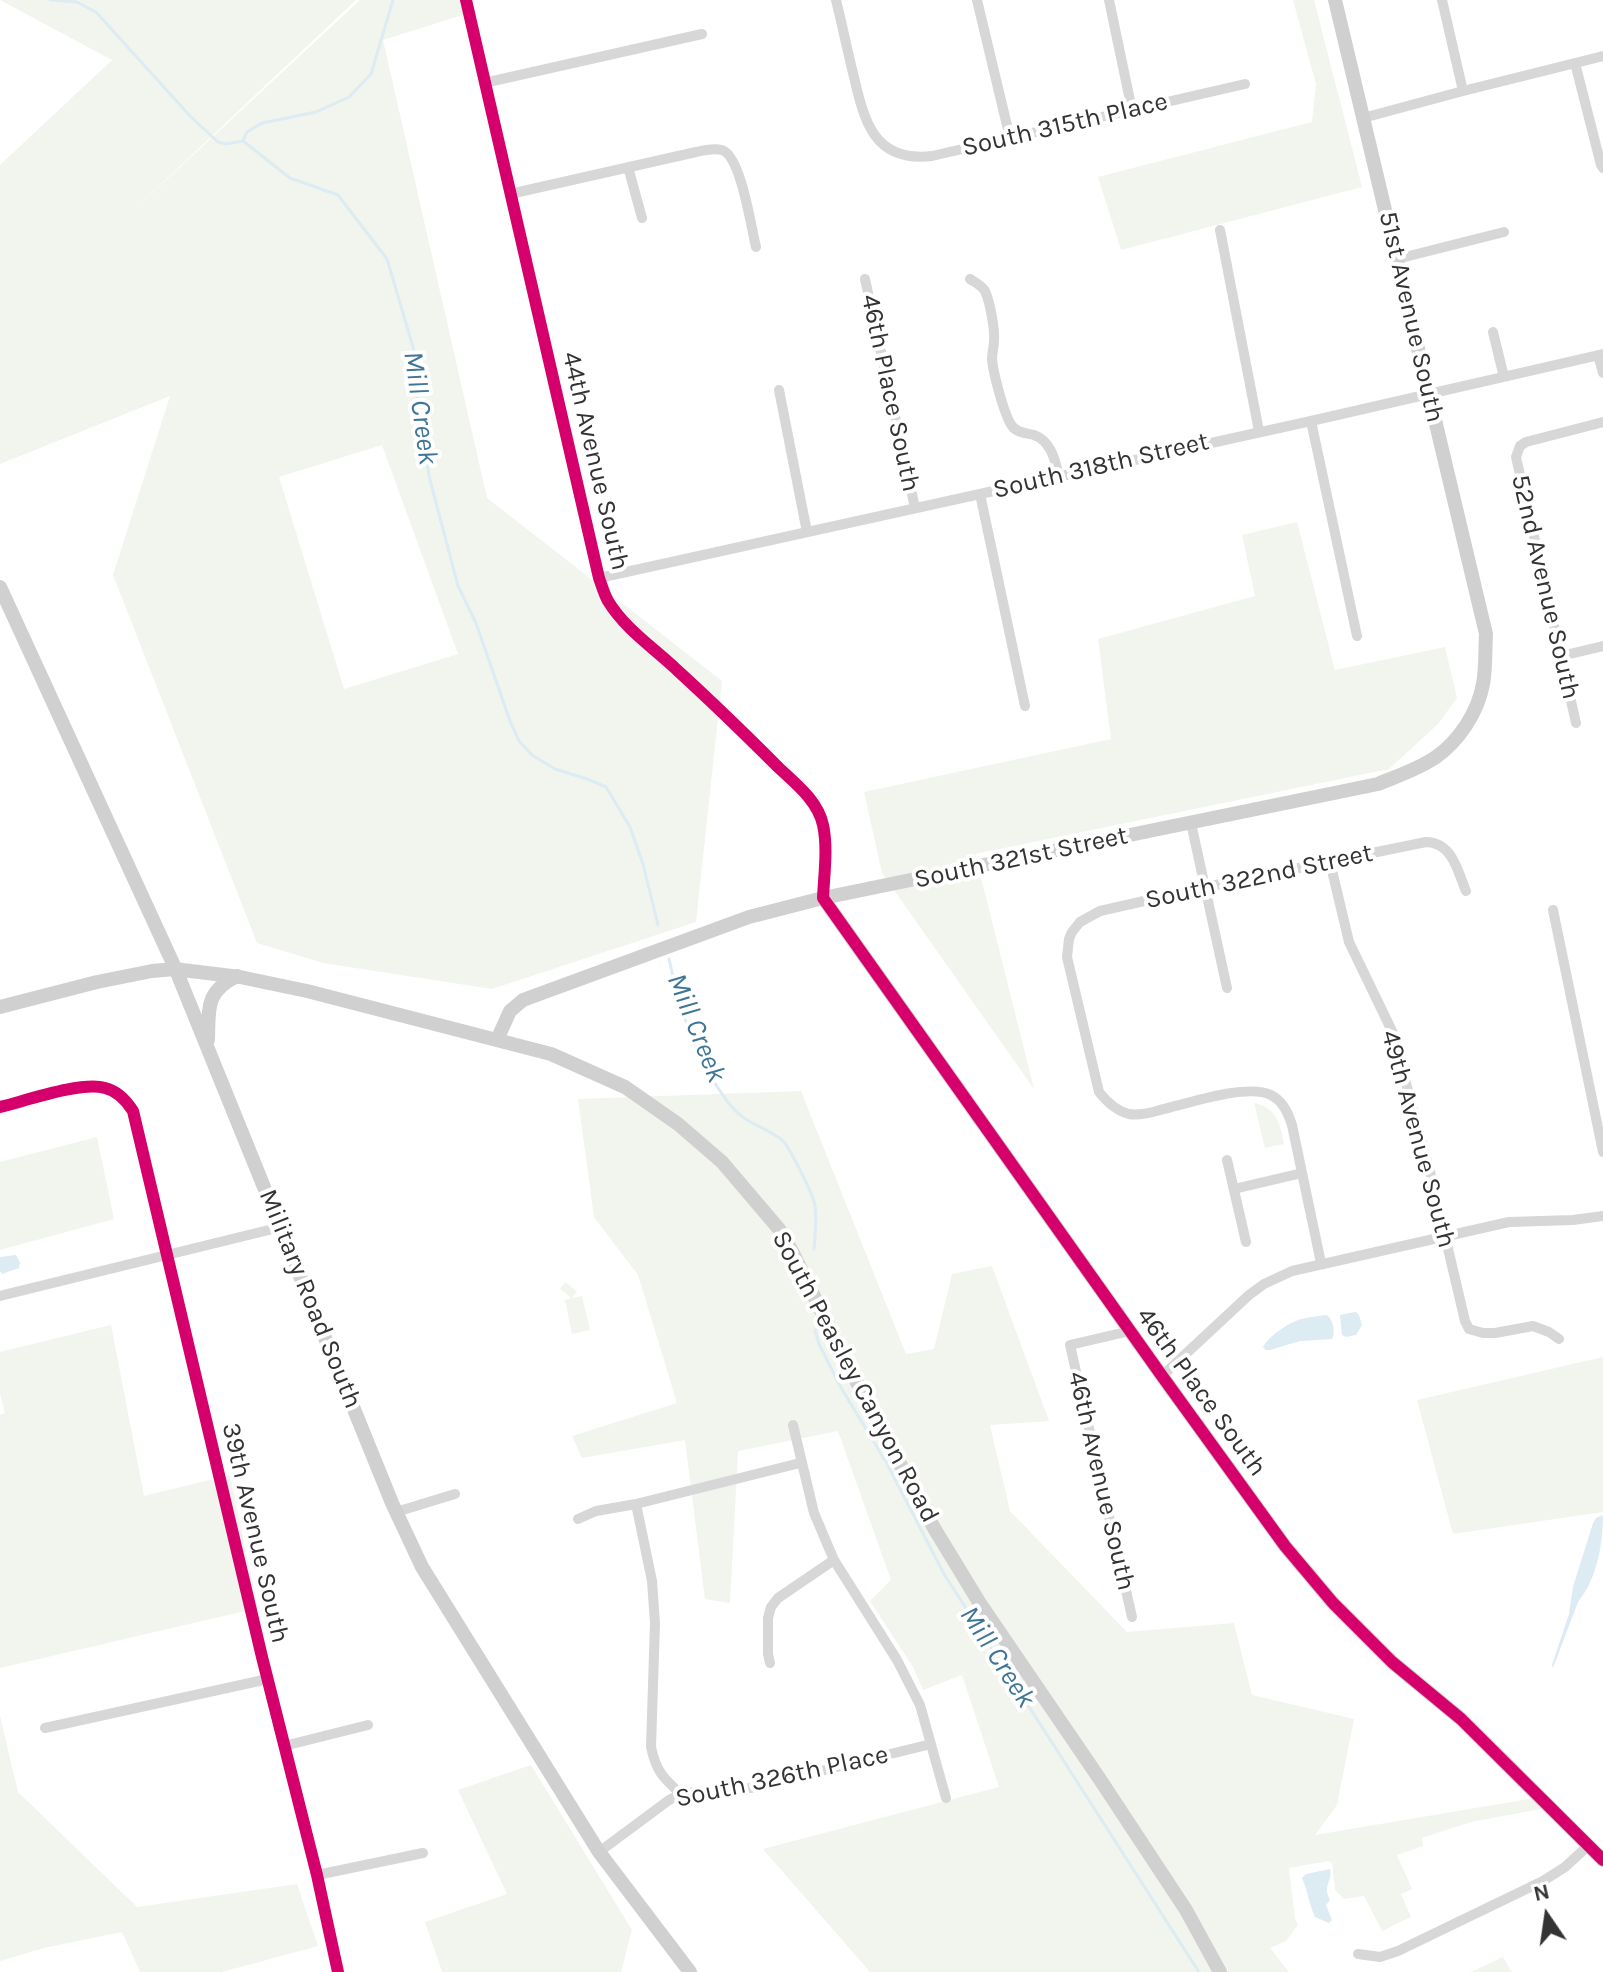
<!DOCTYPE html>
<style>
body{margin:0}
#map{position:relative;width:1603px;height:1972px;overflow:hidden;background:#fff;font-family:Karla,sans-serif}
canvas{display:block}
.north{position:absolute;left:1507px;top:1876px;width:80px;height:80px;-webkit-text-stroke:6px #fff;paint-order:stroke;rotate:347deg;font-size:22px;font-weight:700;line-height:32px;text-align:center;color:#333}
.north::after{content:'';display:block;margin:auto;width:28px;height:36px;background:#333;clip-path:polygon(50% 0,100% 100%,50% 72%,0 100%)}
</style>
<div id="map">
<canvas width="1603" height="1972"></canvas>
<div class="north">N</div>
</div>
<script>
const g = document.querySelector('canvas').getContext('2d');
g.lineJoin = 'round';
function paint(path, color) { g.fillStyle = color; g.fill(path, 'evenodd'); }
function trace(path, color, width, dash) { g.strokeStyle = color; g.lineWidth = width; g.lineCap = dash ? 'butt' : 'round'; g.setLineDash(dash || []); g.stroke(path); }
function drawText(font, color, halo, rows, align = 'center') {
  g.font = font + ' Karla,sans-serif'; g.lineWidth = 8; g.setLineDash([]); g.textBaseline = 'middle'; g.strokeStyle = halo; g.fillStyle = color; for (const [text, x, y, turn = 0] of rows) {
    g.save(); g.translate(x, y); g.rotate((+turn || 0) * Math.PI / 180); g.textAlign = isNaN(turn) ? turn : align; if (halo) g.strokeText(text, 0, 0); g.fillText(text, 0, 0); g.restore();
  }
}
const green = new Path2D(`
 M 0,0 L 356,0 L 123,220 L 360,0 L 466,0 L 469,13 L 383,40 L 487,498 L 722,681 L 696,922 L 492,989 L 323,963 L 257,943 L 113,575 L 170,396 L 0,464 L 0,165 L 112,60 ZM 382,445 L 458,654 L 344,689 L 279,477 Z
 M 1293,0 L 1314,0 L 1362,187 L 1121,250 L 1098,177 L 1312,122 L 1316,84 Z
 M 1297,522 L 1335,670 L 1445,647 L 1457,698 L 1438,724 L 1389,769 L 975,854 L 1034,1089 L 882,873 L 864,792 L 1111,739 L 1098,639 L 1255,596 L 1242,535 Z
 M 801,1091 L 906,1354 L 934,1349 L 952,1274 L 992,1266 L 1049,1421 L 990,1425 L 1010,1511 L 1127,1632 L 1234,1623 L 1252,1695 L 1354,1719 L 1337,1805 L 1315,1835 L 1535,1798 L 1541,1809 L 1471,1822 L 1422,1838 L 1423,1846 L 1397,1855 L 1412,1889 L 1401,1894 L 1411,1917 L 1382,1931 L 1364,1896 L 1344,1899 L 1335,1890 L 1332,1863 L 1329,1861 L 1289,1868 L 1295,1919 L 1298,1925 L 1286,1941 L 1270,1948 L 1289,1972 L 870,1972 L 763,1849 L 999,1787 L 962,1675 L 923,1690 L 913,1667 L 870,1601 L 891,1580 L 838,1431 L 738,1451 L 730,1603 L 705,1599 L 685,1440 L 582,1458 L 572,1436 L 677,1403 L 638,1275 L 594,1217 L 578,1099 Z
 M 1254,1103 C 1277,1108 1280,1123 1284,1144 L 1265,1148 Z
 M 97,1137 L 114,1219 L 0,1250 L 0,1162 Z
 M 565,1282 L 577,1291 L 572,1298 L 582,1296 L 590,1330 L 572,1334 L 565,1300 L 571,1298 L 560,1289 Z
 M 111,1325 L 144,1496 L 230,1475 L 258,1608 L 0,1668 L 0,1415 L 5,1413 L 0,1394 L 0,1352 Z
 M 1603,1357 L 1603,1512 L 1453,1534 L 1417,1400 Z
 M 0,1716 L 18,1792 L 137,1907 L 297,1884 L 318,1946 L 222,1972 L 140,1972 L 122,1932 L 44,1948 L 0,1961 Z
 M 531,1765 L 632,1930 L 621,1972 L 442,1972 L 425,1922 L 507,1894 L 458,1790 Z
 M 1503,1957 L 1512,1972 L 1471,1972 Z`);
const water = new Path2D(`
 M 16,1255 L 20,1263 L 19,1268 L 2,1274 L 0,1271 L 0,1257 Z
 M 1349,1313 L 1356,1312 L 1359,1315 L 1362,1325 L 1356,1335 L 1346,1337 L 1342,1335 L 1340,1315 Z
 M 1327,1315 C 1333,1320 1336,1332 1332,1339 L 1300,1341 L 1270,1350 L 1266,1350 L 1263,1347 C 1269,1336 1288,1323 1301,1319 C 1309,1317 1319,1316 1327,1315 Z
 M 1603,1515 C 1603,1544 1597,1579 1578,1602 L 1553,1668 L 1552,1665 L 1569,1614 L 1573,1587 L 1593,1523 L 1596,1518 Z
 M 1330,1869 C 1333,1881 1322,1885 1330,1900 L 1326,1905 L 1332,1920 L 1329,1923 L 1315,1917 C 1309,1904 1308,1891 1302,1878 L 1306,1874 Z`);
const stream = new Path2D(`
 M 50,0 L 77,2 L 96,12 L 190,116 L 218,142 L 226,144 L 243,141 L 290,178 L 338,195 L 387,259 L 413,347 L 419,422 L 430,480 L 458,586 L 476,623 L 510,721 L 519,741 L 532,755 L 555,769 L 587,779 L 606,787 L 630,827 L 643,864 L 658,925
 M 243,141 L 247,132 L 262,123 L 316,112 L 349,97 L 371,74 L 393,0
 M 669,959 C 679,1008 697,1061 727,1101 C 746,1126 761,1124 782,1140 C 789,1146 814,1196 815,1206 C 817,1220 815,1235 814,1249
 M 815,1330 L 819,1344 L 840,1386 L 886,1462 L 944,1574 L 1199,1972`);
const street = new Path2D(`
 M 466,0 L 599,578 C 602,586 604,594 608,601 C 625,629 654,648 677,670 C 712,702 746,735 779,768 C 796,784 818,801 823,825 C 828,848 824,875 823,898
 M 836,0 C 842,24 847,49 853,73 C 864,120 873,163 932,156 L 1245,84
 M 977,0 L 1010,138
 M 1109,0 L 1132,110
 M 1442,0 L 1463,91
 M 1575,63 L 1601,165 L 1603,168
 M 484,83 L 702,34
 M 1363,118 L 1463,91 L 1603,56
 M 628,167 L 642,218
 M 510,194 L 696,152 C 704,150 714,148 722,150 C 741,156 751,227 756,247
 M 1220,230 L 1259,431
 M 1397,259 L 1504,232
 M 865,279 L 915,508
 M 970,279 C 976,283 981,285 985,291 C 990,302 995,329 994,341 C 994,347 992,353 992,359 C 993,372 1004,415 1012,426 C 1017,433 1026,433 1034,435 C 1051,441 1055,460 1059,476
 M 1493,332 L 1504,377
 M 1598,355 L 1603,373
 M 779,390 L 807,532
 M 1311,421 L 1357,636
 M 980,494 L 1025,706
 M 599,578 L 1311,421 L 1603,354
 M 1561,656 L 1603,646
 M 1576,723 L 1516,457 L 1520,446 L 1526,442 L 1603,422
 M 1191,823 L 1227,988
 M 1330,862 L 1349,942 L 1392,1031 L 1430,1172 L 1465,1321 L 1469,1329 L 1483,1333 L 1495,1333 L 1533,1326 L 1549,1332 L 1559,1339
 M 1553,910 L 1603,1152
 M 0,1107 C 25,1101 82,1081 105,1088 C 118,1091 126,1100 133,1111 L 262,1657 L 317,1875 L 338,1972
 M 1227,1160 L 1246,1242
 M 1234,1189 L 1302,1173
 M 1321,1263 L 1292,1125 C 1288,1113 1283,1101 1271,1095 C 1246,1083 1187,1104 1160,1110 C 1150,1113 1139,1116 1129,1114 C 1116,1111 1107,1102 1099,1092 L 1067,957 L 1069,939 L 1072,932 L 1080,922 L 1100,911 L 1206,887 L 1426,842 C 1453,843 1457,870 1466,891
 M 0,1296 L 281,1227
 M 1130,1331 L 1070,1345 L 1132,1617
 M 1162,1376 L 1249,1295 L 1264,1284 L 1292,1271 L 1509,1222 L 1573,1220 L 1603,1216
 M 793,1425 L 814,1513 L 834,1560 L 897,1660 L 920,1705 L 946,1798
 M 636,1504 L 652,1581 L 655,1623 L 651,1747 C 656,1771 663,1778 681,1794
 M 396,1512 L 455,1494
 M 578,1519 L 596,1511 L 636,1504 L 800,1463
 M 770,1663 L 768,1654 L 768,1618 L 771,1607 L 778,1598 L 834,1560
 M 45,1728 L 268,1679
 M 284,1746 L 368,1725
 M 599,1852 L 669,1800 L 681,1794 L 702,1791 L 728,1792 L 756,1787 L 931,1744
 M 317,1875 L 423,1853
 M 1358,1954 L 1380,1957 L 1398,1951 L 1543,1881 L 1565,1867 L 1589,1845`);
const secondary = new Path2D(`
 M 0,587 L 176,970 L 392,1503 L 422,1567 L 599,1852 L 690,1972
 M 823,898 L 1162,1376 L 1285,1546 L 1333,1603 L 1392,1662 L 1461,1719 L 1603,1860
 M 0,1007 L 97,982 L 152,971 L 174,969 L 240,977 L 307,991 L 551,1054 L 625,1087 L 678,1124 L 722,1162 L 779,1229 L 793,1253 L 845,1360 L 934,1528 L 979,1602 L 1099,1778 L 1186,1910 L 1220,1972
 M 208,1040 C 209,1008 205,992 237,976
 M 497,1040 L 510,1011 L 523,1000 L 749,917 L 823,898 L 1378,784 C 1397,776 1419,769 1436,757 C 1459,741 1478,712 1483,684 C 1486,668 1485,650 1486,634 L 1335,0`);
const cycleway = new Path2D(`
 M 466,0 L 599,578 C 602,586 604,594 608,601 C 625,629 654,648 677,670 C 712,702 746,735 779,768 C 796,784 818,801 823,825 C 828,848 824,875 823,898 L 1162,1376 L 1285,1546 L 1333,1603 L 1392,1662 L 1461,1719 L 1603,1860
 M 0,1107 C 25,1101 82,1081 105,1088 C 118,1091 126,1100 133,1111 L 262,1657 L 317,1875 L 338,1972`);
const streetNames = [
 ["South 315th Place",1065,125,-13],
 ["51st Avenue South",1411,317,77],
 ["46th Place South",890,393,78],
 ["44th Avenue South",595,461,77],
 ["South 318th Street",1101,466,-13],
 ["52nd Avenue South",1545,587,77],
 ["South 321st Street",1021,858,-12],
 ["South 322nd Street",1259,877,-12],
 ["49th Avenue South",1418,1139,75],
 ["Military Road South",310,1299,68],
 ["South Peasley Canyon Road",855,1377,62],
 ["46th Place South",1201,1392,54],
 ["46th Avenue South",1101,1481,77],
 ["39th Avenue South",255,1533,77],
 ["South 326th Place",782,1777,-12]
];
const waterNames = [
 ["Mill Creek",420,408,82],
 ["Mill Creek",696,1028,68],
 ["Mill Creek",997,1657,57]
];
paint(green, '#f1f5ed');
paint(water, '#ddebf3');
trace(stream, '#ddebf3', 3);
trace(street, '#d7d7d7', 10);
trace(secondary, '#d0d0d0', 14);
trace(cycleway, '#d6006c', 12);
drawText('26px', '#333', '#fff', streetNames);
drawText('italic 28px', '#3f7597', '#fff', waterNames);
</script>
